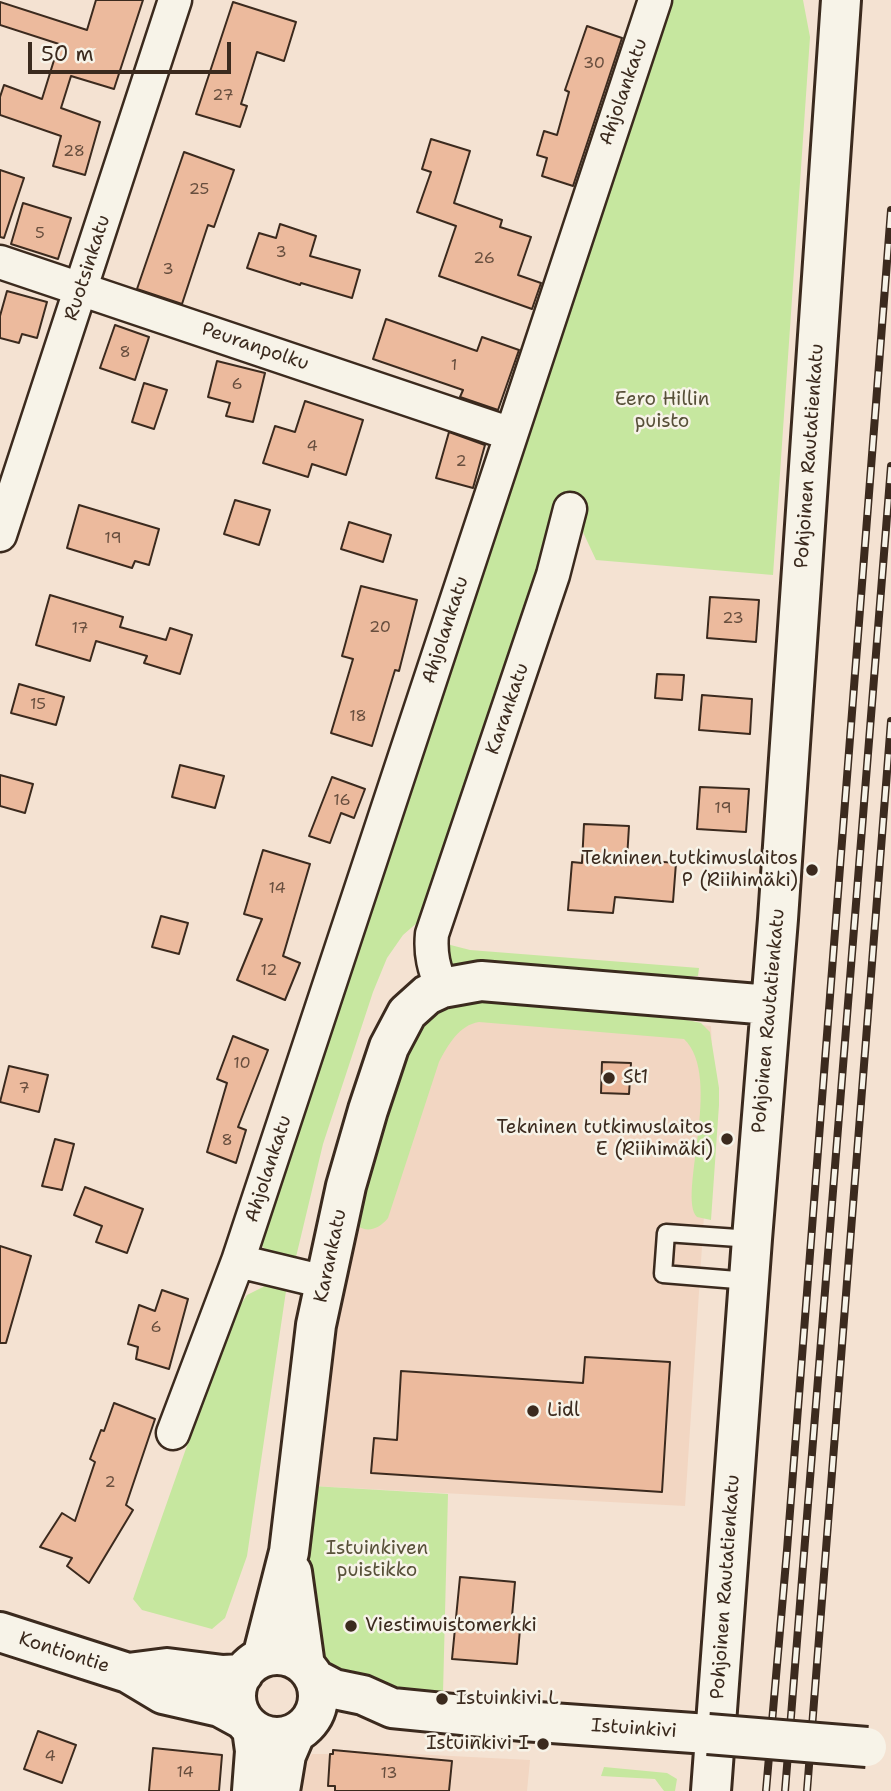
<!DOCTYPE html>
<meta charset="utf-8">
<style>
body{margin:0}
#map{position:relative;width:891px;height:1791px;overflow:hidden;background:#f4e2d2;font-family:"Shantell Sans",sans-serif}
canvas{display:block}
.scale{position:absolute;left:28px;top:42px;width:203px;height:32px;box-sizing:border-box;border:4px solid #3b2a1e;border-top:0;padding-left:9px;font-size:21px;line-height:24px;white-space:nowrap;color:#3b2a1e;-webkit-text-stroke:5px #f7f3e8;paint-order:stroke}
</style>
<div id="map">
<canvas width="891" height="1791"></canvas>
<div class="scale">50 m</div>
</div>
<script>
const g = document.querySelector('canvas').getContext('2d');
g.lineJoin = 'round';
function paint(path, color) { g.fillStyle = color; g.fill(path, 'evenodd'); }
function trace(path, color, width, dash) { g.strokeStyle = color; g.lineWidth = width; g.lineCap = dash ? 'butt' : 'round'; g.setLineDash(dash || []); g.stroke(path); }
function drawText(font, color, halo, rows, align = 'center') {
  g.font = font + ' "Shantell Sans",sans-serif'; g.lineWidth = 5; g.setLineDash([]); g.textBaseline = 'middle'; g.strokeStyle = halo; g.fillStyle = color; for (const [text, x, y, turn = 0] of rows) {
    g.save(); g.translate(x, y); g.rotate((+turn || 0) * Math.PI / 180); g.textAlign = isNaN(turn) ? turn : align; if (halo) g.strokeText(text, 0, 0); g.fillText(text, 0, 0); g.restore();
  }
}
const built = new Path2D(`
 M 461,998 L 711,1026 L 713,1078 L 685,1506 L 312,1486 L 333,1307 L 356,1202 Z
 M 333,1750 L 530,1760 L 527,1791 L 303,1791 L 305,1764 L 312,1754 L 332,1754 Z`);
const green = new Path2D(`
 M 660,0 L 803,0 L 810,37 L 773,575 L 596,560 L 567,498 L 536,575 L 426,915 L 403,935 L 387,958 L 373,992 L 323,1144 L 296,1257 C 280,1262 273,1257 262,1246 L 262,1230 Z
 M 435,941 L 470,950 L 699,968 L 698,976 L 653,979 L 453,969 Z
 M 489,998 L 683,1019 L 701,1023 L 710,1032 L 719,1088 L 719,1105 L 711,1220 L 697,1217 C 677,1197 724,1077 684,1039 L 479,1022 C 459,1025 448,1045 439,1062 L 388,1218 C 380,1228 368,1234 356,1225 L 354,1219 L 408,1041 L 421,1025 L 455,1003 Z
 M 265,1286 L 286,1291 L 247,1556 L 225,1618 L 212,1629 L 142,1610 L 133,1599 L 232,1318 L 247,1295 Z
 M 312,1486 L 448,1494 L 443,1693 L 349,1684 L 326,1669 L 310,1622 L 307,1559 Z
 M 604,1767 L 667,1773 L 677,1779 L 675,1791 L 664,1791 L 655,1779 L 601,1776 Z`);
const building = new Path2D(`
 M 96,0 L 143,0 L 114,89 L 71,76 L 61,108 L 100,122 L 85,175 L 53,166 L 61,136 L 0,115 L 0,97 L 4,85 L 42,99 L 59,44 L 0,25 L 0,2 L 87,30 Z
 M 233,2 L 296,22 L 284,61 L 257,52 L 241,104 L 247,106 L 240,127 L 196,114 Z
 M 587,26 L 622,38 L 573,186 L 542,176 L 547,158 L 537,155 L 544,131 L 557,135 L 569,92 L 565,90 Z
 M 431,139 L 470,151 L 454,203 L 502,220 L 500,227 L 531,237 L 518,275 L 541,283 L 532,309 L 439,276 L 456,226 L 417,212 L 431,172 L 422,169 Z
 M 184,152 L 234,170 L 214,227 L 208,225 L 182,304 L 137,289 Z
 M 0,170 L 24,178 L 4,238 L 0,237 Z
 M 23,203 L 71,218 L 58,259 L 11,244 Z
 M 280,224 L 316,236 L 310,256 L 360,270 L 352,298 L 301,283 L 300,285 L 247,268 L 259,233 L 276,238 Z
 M 7,291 L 47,302 L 37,338 L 22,334 L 19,343 L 0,338 L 0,316 Z
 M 386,319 L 477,351 L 482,337 L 519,350 L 498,410 L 460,397 L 463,390 L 373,359 Z
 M 115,325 L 149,337 L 135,380 L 100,368 Z
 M 217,361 L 265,373 L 253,422 L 226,416 L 230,403 L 208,397 Z
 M 144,383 L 167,390 L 154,429 L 132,422 Z
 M 305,401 L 363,420 L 346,475 L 312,464 L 308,477 L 263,463 L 275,426 L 295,432 Z
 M 449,432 L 485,445 L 473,488 L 436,478 Z
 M 235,500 L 270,510 L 259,545 L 224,534 Z
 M 79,505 L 159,529 L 149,565 L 135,561 L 132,568 L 67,548 Z
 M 349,522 L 391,535 L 383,562 L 341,549 Z
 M 361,586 L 417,600 L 399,671 L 395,670 L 372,746 L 331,733 L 353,659 L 342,656 Z
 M 50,595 L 123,617 L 120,627 L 166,640 L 170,628 L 192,635 L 180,674 L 144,663 L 147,656 L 96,641 L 90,661 L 36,645 Z
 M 710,597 L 759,600 L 756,642 L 707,638 Z
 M 657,674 L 684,675 L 682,700 L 655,698 Z
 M 19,684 L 64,697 L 56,725 L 11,713 Z
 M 702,695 L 752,699 L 750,734 L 699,730 Z
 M 180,765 L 224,776 L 215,808 L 172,797 Z
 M 0,775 L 33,784 L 25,813 L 0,806 Z
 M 332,777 L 365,789 L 354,818 L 341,813 L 330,843 L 309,836 Z
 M 700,787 L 749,789 L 746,832 L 697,829 Z
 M 584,824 L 629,826 L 627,859 L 676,863 L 673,902 L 615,897 L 613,913 L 568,910 L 572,862 L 582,863 Z
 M 263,850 L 310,864 L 283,956 L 300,963 L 285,1000 L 237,980 L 262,919 L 244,914 Z
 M 161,916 L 188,923 L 179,954 L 152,947 Z
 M 233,1036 L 268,1050 L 238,1127 L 246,1130 L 236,1163 L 207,1152 L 227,1083 L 217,1079 Z
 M 602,1062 L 631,1063 L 629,1094 L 601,1093 Z
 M 9,1066 L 48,1075 L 39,1112 L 0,1102 Z
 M 55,1139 L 74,1144 L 62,1190 L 42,1186 Z
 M 85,1187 L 143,1209 L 127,1253 L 96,1242 L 102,1226 L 74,1215 Z
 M 0,1246 L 31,1256 L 6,1343 L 0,1343 Z
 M 162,1290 L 188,1299 L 169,1369 L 136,1359 L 138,1347 L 128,1344 L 139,1305 L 155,1311 Z
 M 585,1357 L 670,1362 L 662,1492 L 371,1473 L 374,1438 L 397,1440 L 401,1371 L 583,1383 Z
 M 114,1403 L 155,1419 L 126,1505 L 133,1510 L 89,1583 L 67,1566 L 72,1558 L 40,1547 L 62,1513 L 75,1521 L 95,1462 L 90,1459 L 101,1430 L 104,1431 Z
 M 460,1577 L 515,1582 L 511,1628 L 520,1629 L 517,1664 L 452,1659 Z
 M 38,1731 L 76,1745 L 62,1783 L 24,1769 Z
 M 153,1748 L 222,1755 L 219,1791 L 149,1791 Z
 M 333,1750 L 452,1761 L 449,1791 L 335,1791 L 335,1786 L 328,1786 L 330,1754 L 333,1754 Z`);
const service = new Path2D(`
 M 749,1281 L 663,1274 L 666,1233 L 752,1239`);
const minor = new Path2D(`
 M 0,262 L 511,434
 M 0,535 L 175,0
 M 442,988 C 434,969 430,954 432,934 L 553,575 L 570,509
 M 238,1261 L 325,1282
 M 173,1433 L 238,1261 L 655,0`);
const tertiary = new Path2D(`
 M 292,1572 L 305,1666
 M 0,1632 L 128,1673 L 163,1694 L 220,1707 L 242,1719
 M236 1696a41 41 0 1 1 82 0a41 41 0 1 1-82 0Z
 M 262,1658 L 289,1552 L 316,1325 L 346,1186 L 368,1110 L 389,1047 L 407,1013 L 427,995 L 442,988 L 481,981 L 770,1005
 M 128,1673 L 167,1668 L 223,1675 L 243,1674
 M 315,1679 L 334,1689 L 363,1695 L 392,1708 L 523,1721 L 708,1734
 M 252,1791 L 255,1751 L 252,1729
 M 280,1791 L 286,1755 L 295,1734
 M 711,1791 L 752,1239 L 778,919 L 841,0`);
const rail = new Path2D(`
 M 766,1791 L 787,1550 L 891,210
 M 785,1791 L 891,466
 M 807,1791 L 891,721`);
const tertiaryBridge = new Path2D(`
 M 708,1734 L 867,1747`);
const markers = [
 [812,870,7,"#3b2a1e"],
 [609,1078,7,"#3b2a1e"],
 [727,1139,7,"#3b2a1e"],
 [533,1411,7,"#3b2a1e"],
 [351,1626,7,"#3b2a1e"],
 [442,1699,7,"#3b2a1e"],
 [543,1744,7,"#3b2a1e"]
];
const numberNames = [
 ["30",594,64],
 ["27",223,96],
 ["28",74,152],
 ["25",199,190],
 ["5",40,234],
 ["3",281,253],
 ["26",484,259],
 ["3",168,270],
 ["8",125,353],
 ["1",454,366],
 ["6",237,385],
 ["4",312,447],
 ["2",461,462],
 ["19",113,539],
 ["23",733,619],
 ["20",380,628],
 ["17",80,629],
 ["15",38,705],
 ["18",358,717],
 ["16",342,801],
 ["19",723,809],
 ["14",277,889],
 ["12",269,971],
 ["10",242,1064],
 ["7",24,1089],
 ["8",227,1141],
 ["6",156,1328],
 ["2",110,1483],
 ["4",50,1757],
 ["14",185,1773],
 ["13",389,1774]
];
const streetNames = [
 ["Ahjolankatu",624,92,-71],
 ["Ruotsinkatu",88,268,-72],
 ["Peuranpolku",255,347,19],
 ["Pohjoinen Rautatienkatu",810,456,-86],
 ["Ahjolankatu",446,630,-72],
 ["Karankatu",508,709,-71],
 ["Pohjoinen Rautatienkatu",769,1021,-85],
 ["Ahjolankatu",269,1169,-72],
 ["Karankatu",331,1256,-78],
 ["Pohjoinen Rautatienkatu",726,1587,-86],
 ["Kontiontie",64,1653,18],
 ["Istuinkivi",634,1729,4]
];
const parkNames = [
 ["Eero Hillin",662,400],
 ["puisto",662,422],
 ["Istuinkiven",377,1549],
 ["puistikko",377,1571]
];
const poiNames = [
 ["Tekninen tutkimuslaitos",798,859,"right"],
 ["P (Riihimäki)",798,881,"right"],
 ["St1",623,1078],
 ["Tekninen tutkimuslaitos",713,1128,"right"],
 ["E (Riihimäki)",713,1150,"right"],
 ["Lidl",547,1411],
 ["Viestimuistomerkki",365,1626],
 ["Istuinkivi L",456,1699],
 ["Istuinkivi I",529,1744,"right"]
];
paint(built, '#f2d6c2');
paint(green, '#c6e79f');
paint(building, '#ecba9d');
trace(building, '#3b2a1e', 2);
trace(service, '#3b2a1e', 21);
trace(minor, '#3b2a1e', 37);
trace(tertiary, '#3b2a1e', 44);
trace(service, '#f7f3e8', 16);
trace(minor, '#f7f3e8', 32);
trace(tertiary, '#f7f3e8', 38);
trace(rail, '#3b2a1e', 8);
trace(rail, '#f7f3e8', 5, [16]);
trace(tertiaryBridge, '#3b2a1e', 44, []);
trace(tertiaryBridge, '#f7f3e8', 38);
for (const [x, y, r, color] of markers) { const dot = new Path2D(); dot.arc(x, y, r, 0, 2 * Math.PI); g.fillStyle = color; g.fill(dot); trace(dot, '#f7f3e8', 2.5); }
drawText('16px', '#674e3e', null, numberNames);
drawText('19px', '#3b2a1e', '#f7f3e8', streetNames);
drawText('19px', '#575038', '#f7f3e8', parkNames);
drawText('19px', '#3b2a1e', '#f7f3e8', poiNames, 'left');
</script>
